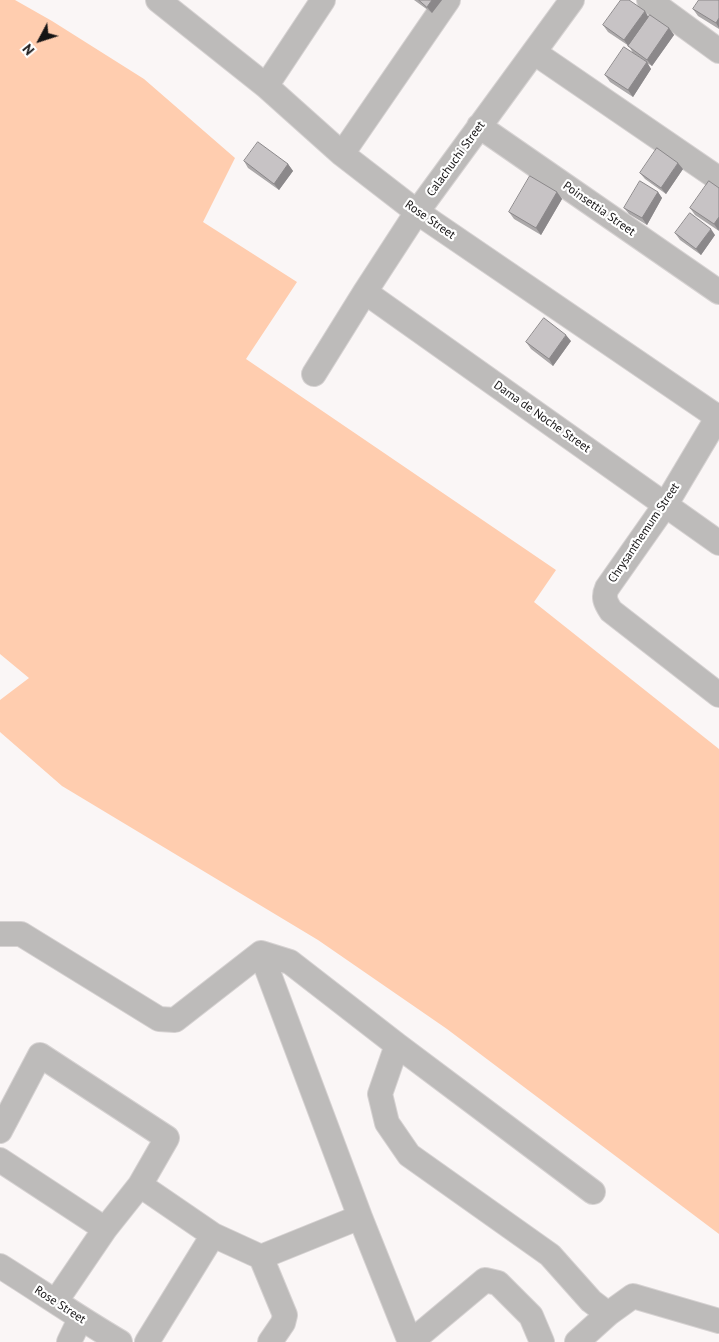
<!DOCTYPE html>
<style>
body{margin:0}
#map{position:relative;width:719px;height:1342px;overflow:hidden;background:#faf6f6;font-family:"PT Sans",sans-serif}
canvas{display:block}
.north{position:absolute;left:15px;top:15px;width:50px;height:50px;-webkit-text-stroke:4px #fff;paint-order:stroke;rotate:230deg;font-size:14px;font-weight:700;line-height:20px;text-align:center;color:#161415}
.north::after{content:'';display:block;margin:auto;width:18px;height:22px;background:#161415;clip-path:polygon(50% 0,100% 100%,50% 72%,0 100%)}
</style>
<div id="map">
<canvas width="719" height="1342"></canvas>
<div class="north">N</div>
</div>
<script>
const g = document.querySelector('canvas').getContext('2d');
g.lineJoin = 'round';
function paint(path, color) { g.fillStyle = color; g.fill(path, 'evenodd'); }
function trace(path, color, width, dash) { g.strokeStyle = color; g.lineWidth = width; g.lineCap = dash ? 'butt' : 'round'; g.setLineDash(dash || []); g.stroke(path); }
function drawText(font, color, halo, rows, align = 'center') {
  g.font = font + ' "PT Sans",sans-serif'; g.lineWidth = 4.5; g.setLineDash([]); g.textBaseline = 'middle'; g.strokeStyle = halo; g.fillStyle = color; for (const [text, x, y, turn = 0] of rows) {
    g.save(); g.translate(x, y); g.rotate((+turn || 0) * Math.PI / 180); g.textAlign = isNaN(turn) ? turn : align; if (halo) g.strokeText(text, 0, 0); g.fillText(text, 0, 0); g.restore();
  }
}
const green = new Path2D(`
 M 0,0 L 15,0 L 52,21 L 144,79 L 235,158 L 203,222 L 297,282 L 246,359 L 556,570 L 534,602 L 719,749 L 719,1234 L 447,1029 L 318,940 L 62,786 L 0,732 L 0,700 L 29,678 L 0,654 Z`);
const minor = new Path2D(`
 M 158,0 L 266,86 L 342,154 L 417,212 L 719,418
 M 649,0 L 719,51
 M 535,53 L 719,179
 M 266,86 L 323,0
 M 479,126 L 719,292
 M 342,154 L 448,0
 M 365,292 L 719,543
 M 314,374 L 365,292 L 417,212 L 572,0
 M 719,415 L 666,504 L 607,588 C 603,597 605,602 611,611 L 719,695
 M 0,934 L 21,934 L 159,1019 L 175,1020 L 261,953 L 290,962 L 397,1045 L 593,1192
 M 261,953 L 360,1217 L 410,1342
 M 397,1045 L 380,1094 L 387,1123 L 409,1155 L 550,1255 L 591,1301 L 608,1314
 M 0,1131 L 40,1055 L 167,1138 L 140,1185 L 105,1229 L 56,1301
 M 0,1160 L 105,1229
 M 140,1185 L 213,1235 L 261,1257 L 285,1315 L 283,1323 L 270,1342
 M 261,1257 L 360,1217
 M 0,1266 C 40,1291 79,1318 120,1342
 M 69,1342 L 80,1319
 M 147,1342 L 213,1235
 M 411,1342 L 485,1280 L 498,1283 L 531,1316 L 542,1342
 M 577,1342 L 608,1314 L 633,1296 L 719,1321`);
const wall = new Path2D(`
 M 414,0 L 442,0 L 432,13 Z
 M 719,0 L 719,29 L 698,16 L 693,9 Z
 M 649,17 L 669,28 L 674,35 L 652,66 L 647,63 L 651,69 L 633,97 L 610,82 L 605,75 L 644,60 L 633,53 L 629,46 L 608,32 L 603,25 Z
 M 244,161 L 288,164 L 293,171 L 279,190 L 248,168 Z
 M 683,169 L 666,194 L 645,179 L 640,173 Z
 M 719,188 L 719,231 L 695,215 L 690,208 Z
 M 557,192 L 562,199 L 541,235 L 514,219 L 509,212 Z
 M 658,192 L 662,198 L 647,225 L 629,214 L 624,208 Z
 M 675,233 L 715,235 L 701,255 L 680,240 Z
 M 571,341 L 553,366 L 531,349 L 526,342 Z`);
const shadedWall = new Path2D(`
 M 432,0 L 442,0 L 432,13 L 427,7 Z
 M 645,11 L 649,18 L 629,47 L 624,40 Z
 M 719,18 L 719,28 L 716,23 Z
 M 669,28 L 674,35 L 652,66 L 647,60 Z
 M 647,62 L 651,69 L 633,97 L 628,90 Z
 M 678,163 L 683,169 L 666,194 L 661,188 Z
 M 288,164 L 293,171 L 279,190 L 274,184 Z
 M 557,192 L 562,199 L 541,235 L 536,228 Z
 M 658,192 L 662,198 L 647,225 L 642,218 Z
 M 719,217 L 719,230 L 717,229 L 719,231 L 714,224 Z
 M 711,229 L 715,235 L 701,255 L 696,249 Z
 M 566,335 L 571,341 L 553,366 L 549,359 Z`);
const building = new Path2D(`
 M 419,0 L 432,0 L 427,7 Z
 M 621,0 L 629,0 L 645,11 L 624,40 L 603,25 Z
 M 699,0 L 719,0 L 719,18 L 716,23 L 693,9 Z
 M 650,15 L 669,28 L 647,60 L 628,46 Z
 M 624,47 L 647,62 L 628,90 L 605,75 Z
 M 258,142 L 288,164 L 274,184 L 244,161 Z
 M 657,148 L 678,163 L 661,188 L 640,173 Z
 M 530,176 L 557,192 L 536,228 L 509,212 Z
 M 640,181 L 658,192 L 642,218 L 624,208 Z
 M 709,181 L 719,188 L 719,217 L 714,224 L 690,208 Z
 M 690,213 L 711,229 L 696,249 L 675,233 Z
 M 544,318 L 566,335 L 549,359 L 526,342 Z`);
const streetNames = [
 ["Calachuchi Street",456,159,-54],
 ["Poinsettia Street",599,209,35],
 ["Rose Street",430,220,35],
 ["Dama de Noche Street",542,417,35],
 ["Chrysanthemum Street",644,533,-56],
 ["Rose Street",60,1305,33]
];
paint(green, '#ffcdaf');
trace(minor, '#d6d2d2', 26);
trace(minor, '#bdbbba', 24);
paint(wall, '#aba8a9');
paint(shadedWall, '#8b888a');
paint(building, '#c7c3c5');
trace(building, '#8b888a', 1);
drawText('12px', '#161415', '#fff', streetNames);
</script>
